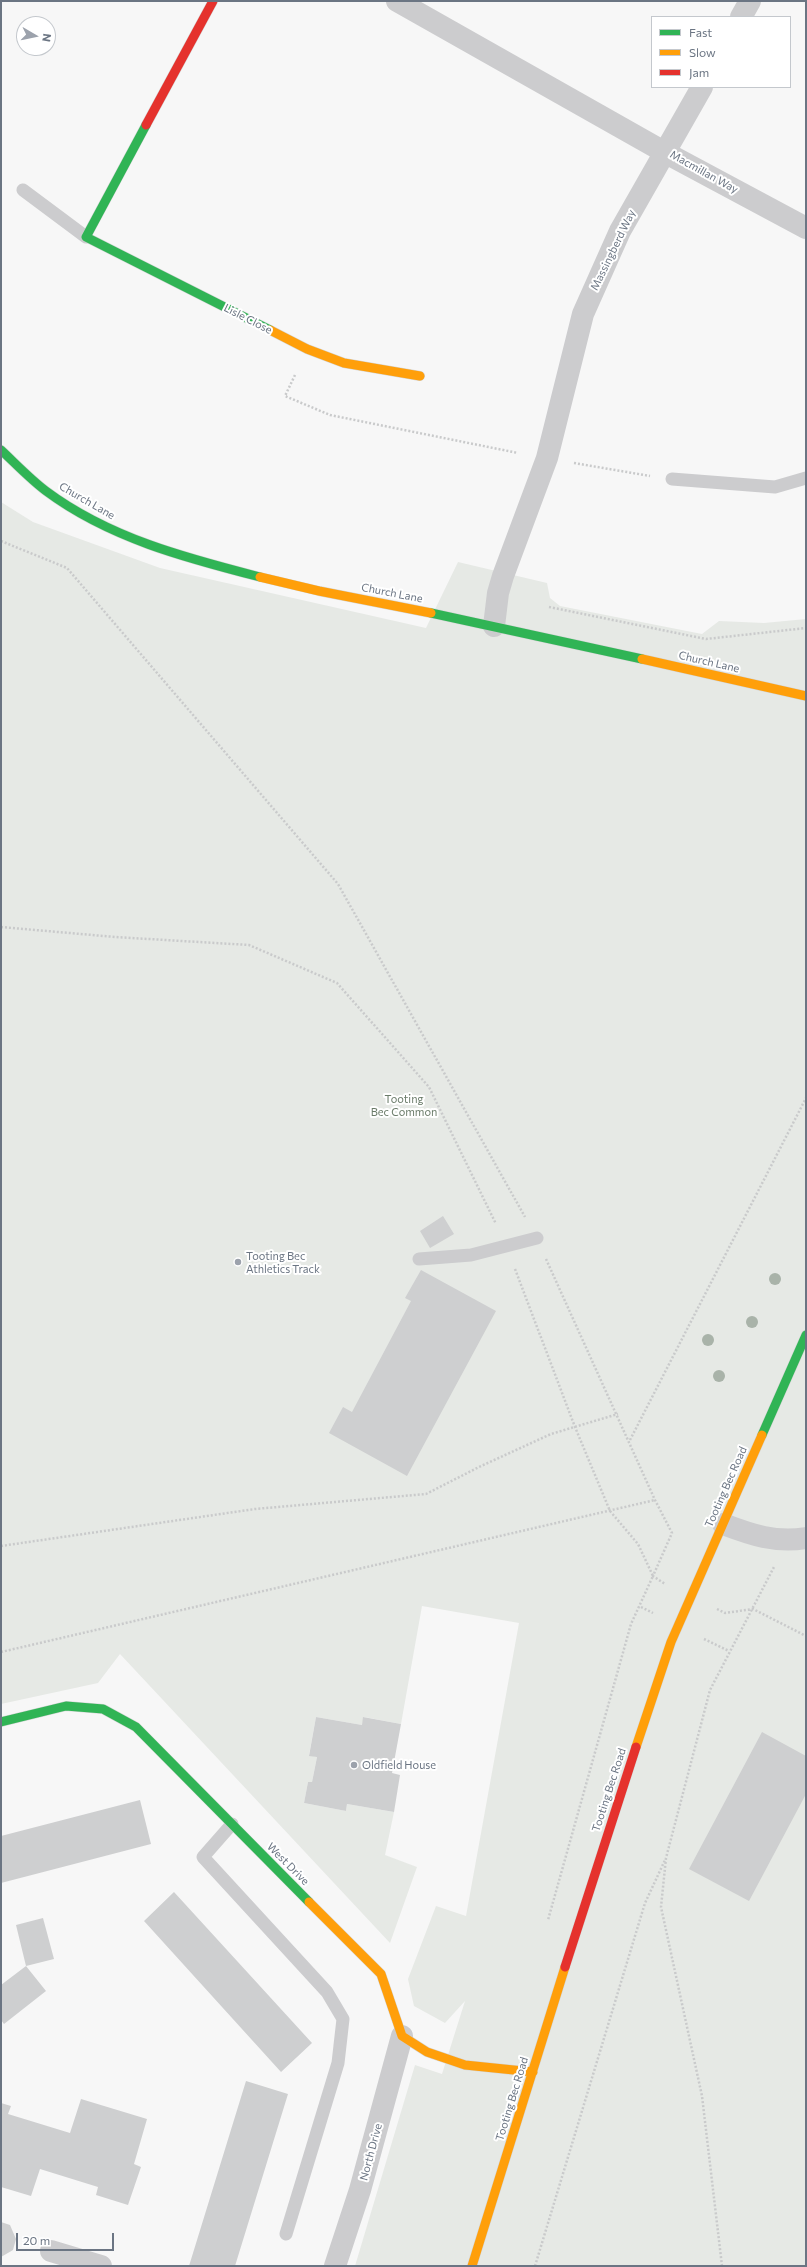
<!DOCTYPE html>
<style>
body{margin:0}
#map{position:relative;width:807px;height:2267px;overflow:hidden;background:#f7f7f7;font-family:Commissioner,sans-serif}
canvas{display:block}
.frame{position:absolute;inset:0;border:2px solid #6b7583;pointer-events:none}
.legend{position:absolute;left:651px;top:16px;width:140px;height:72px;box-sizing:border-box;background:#fff;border:1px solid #c4c8cd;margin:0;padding:5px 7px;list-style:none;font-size:12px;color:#6b7583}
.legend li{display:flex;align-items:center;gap:8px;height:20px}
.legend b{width:20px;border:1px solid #c4c8cd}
.north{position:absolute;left:16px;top:16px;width:40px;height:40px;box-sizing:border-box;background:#fff;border:1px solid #c4c8cd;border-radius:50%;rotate:99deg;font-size:11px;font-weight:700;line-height:16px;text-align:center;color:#6b7583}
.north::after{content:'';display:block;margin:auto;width:14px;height:18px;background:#9ca2ac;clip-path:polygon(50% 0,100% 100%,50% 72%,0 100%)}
.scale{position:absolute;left:16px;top:2233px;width:98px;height:18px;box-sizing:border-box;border:2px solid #6b7583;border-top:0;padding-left:5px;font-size:12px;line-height:14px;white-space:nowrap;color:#6b7583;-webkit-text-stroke:3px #fff;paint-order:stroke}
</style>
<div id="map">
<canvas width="807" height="2267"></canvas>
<div class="frame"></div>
<ul class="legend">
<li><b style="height:5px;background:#30b455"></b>Fast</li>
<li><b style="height:5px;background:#ff9f0a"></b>Slow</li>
<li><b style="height:5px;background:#e5322d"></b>Jam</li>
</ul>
<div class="north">N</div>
<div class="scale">20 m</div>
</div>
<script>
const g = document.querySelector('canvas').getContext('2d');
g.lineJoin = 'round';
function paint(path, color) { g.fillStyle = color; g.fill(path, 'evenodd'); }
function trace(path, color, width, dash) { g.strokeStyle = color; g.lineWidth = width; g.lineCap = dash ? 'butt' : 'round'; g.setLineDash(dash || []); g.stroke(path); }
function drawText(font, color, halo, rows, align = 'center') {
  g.font = font + ' Commissioner,sans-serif'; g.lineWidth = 4; g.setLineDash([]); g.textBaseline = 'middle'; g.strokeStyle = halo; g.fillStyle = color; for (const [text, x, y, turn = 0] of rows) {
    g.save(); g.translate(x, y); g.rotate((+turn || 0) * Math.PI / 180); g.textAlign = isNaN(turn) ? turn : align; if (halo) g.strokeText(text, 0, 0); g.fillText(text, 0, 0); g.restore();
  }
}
const green = new Path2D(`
 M 1,502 L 33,522 L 160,568 L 426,628 L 458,562 L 547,583 L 550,598 L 560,606 L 702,634 L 719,621 L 764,623 L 806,619 L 806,2266 L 355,2266 L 415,2065 L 442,2074 L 465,2001 L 445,2023 L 414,2006 L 408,1979 L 436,1906 L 466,1916 L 519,1623 L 422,1606 L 401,1724 L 364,1717 L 362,1725 L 316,1717 L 309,1755 L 317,1757 L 312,1782 L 308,1782 L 304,1803 L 346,1811 L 347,1804 L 394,1812 L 385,1855 L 417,1867 L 390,1943 L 120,1654 L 98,1683 L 1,1704 Z`);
const building = new Path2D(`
 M 443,1216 L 454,1234 L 430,1248 L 420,1231 Z
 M 421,1270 L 496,1311 L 407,1476 L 329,1433 L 343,1407 L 352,1412 L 411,1301 L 405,1298 Z
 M 316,1717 L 362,1725 L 363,1717 L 401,1724 L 392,1773 L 400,1775 L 394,1812 L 347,1804 L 346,1811 L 304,1803 L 308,1782 L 312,1782 L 317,1757 L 309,1756 Z
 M 762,1732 L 806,1756 L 806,1794 L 749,1901 L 689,1869 Z
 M 140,1800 L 151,1844 L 1,1883 L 1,1836 Z
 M 174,1892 L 312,2043 L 281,2072 L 144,1921 Z
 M 43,1918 L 54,1959 L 26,1966 L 16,1925 Z
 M 26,1966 L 46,1991 L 4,2024 L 1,2020 L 1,1985 Z
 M 246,2081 L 288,2094 L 235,2266 L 189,2266 Z
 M 81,2099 L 147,2119 L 134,2164 L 141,2167 L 128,2205 L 96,2195 L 98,2187 L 40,2169 L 31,2196 L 1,2187 L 1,2103 L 11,2106 L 8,2114 L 70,2133 Z
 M 1,2222 L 10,2225 L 16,2239 L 13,2250 L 1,2257 Z`);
const path = new Path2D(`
 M 295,375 L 285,396 L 330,415 L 518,453
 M 574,463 L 650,476
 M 1,541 L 67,568 L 338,884 L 525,1217
 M 549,607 L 706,639 L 806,628
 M 1,927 L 115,937 L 249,945 L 337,983 L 429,1087 L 496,1224
 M 546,1259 L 655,1500 L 672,1533 L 653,1576 L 665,1584
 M 515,1269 L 575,1427 L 610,1511 L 638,1544 L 653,1576 L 631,1624 L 548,1920
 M 630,1440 L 806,1098
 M 1,1546 L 255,1509 L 426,1494 L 479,1467 L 551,1434 L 618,1414
 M 641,1607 L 653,1613
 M 717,1609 L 725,1613 L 753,1609 L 806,1636
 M 704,1639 L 729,1651
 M 1,1652 L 655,1500
 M 535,2266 L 645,1903 L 665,1860
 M 722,2266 L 702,2096 L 661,1907 L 666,1858 L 710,1690 L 774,1567`);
const lane = new Path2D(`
 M 23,190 L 86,237
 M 672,479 L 775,487 L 806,478
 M 419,1259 L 471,1255 L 537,1238
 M 232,1824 L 203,1857 L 327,1992 L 343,2019 L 338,2063 L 286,2234`);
const street = new Path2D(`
 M 397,1 L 666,153 L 806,228
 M 741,17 L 750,1
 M 494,626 L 498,593 L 503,576 L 547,458 L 583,314 L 620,231 L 702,87
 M 723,1524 C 752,1535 775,1543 806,1538
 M 51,2251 L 101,2266
 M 335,2266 L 360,2190 L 402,2036`);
const fast = new Path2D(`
 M 146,125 L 86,237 L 270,330
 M 1,450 C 16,464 30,479 46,491 C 109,538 186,558 260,577
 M 431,613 L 642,659
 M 762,1435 L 806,1335
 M 1,1722 L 66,1706 L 103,1709 L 136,1727 L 309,1902`);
const slow = new Path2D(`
 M 270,330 L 307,349 L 344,363 L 420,376
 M 260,577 L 319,591 L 431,613
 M 642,659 L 806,696
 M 636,1747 L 671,1642 L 762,1435
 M 309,1902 L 381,1974 L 402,2036 L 427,2052 L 465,2065 L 533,2072
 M 472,2266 L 565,1967`);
const jam = new Path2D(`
 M 146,125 L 213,1
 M 565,1967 L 636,1747`);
const trees = [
 [775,1279],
 [752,1322],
 [708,1340],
 [719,1376]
];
const markers = [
 [238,1262,4,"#9ca2ac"],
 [354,1765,4,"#9ca2ac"]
];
const streetNames = [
 ["Macmillan Way",704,172,29],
 ["Massingberd Way",613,250,-64],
 ["Lisle Close",248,319,27],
 ["Church Lane",87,501,30],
 ["Church Lane",392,593,11],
 ["Church Lane",709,662,13],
 ["Tooting Bec Road",726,1487,-66],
 ["Tooting Bec Road",609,1790,-72],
 ["West Drive",288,1864,45],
 ["Tooting Bec Road",512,2099,-73],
 ["North Drive",371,2152,-75]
];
const parkNames = [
 ["Tooting",404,1099],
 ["Bec Common",404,1112]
];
const poiNames = [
 ["Tooting Bec",246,1256],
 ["Athletics Track",246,1269],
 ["Oldfield House",362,1765]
];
paint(green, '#e6e9e5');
paint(building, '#cecfd0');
trace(fast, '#d4d5d5', 10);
trace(slow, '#d4d5d5', 10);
trace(jam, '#d4d5d5', 10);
trace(path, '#c9cacb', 2.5, [2, 2]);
trace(lane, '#ccccce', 13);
trace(street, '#ccccce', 22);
trace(fast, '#30b455', 9);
trace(slow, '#ff9f0a', 9);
trace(jam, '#e5322d', 9);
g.fillStyle = '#a9b3a9';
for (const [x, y] of trees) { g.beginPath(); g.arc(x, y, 6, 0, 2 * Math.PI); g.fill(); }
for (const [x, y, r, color] of markers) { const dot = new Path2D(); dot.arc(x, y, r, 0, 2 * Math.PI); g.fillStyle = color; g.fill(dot); trace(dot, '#fff', 1.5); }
drawText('11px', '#6b7583', '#fff', streetNames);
drawText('11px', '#6a7b69', '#fff', parkNames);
drawText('11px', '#6b7583', '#fff', poiNames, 'left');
</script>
